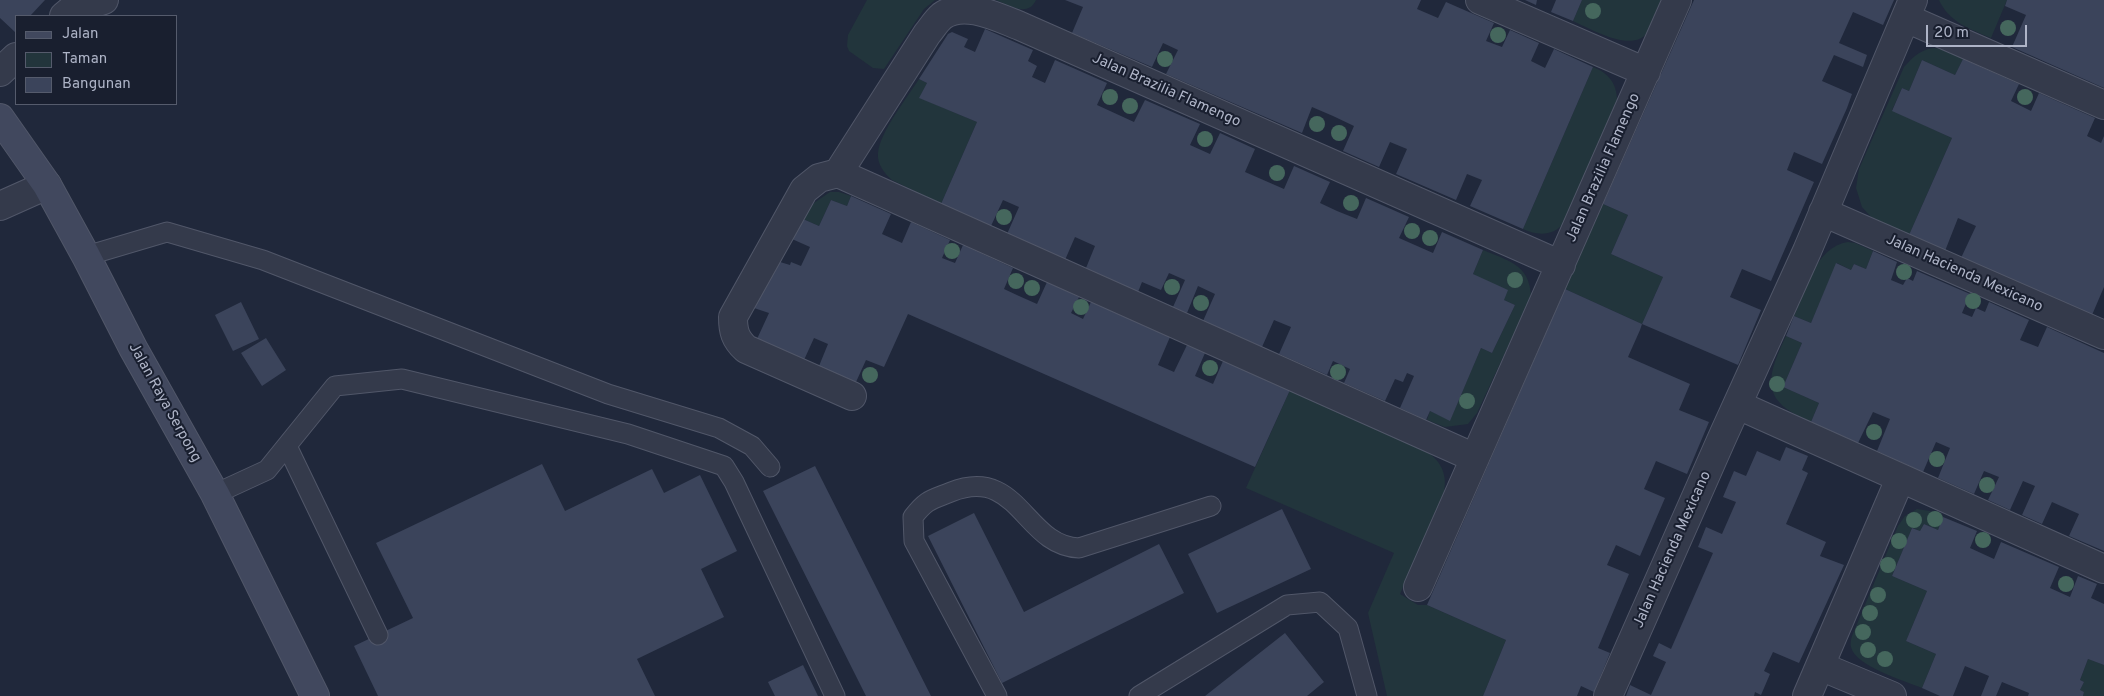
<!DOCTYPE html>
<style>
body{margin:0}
#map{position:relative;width:2104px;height:696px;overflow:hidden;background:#20283b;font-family:Overpass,sans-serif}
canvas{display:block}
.legend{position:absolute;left:15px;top:15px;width:162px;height:90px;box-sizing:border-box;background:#191f2f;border:1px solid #555b6c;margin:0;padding:6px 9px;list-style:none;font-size:15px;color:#aeb4c7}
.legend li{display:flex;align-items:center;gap:10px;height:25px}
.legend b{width:25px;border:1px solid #555b6c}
.scale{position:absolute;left:1926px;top:25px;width:101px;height:22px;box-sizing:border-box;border:2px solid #aeb4c7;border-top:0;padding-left:6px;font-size:15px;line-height:18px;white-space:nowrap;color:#aeb4c7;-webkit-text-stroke:4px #191f2f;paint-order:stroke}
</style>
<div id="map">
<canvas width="2104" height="696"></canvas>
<ul class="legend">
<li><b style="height:6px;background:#41485e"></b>Jalan</li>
<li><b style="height:14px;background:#22353c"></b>Taman</li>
<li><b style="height:14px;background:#3b445b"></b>Bangunan</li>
</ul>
<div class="scale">20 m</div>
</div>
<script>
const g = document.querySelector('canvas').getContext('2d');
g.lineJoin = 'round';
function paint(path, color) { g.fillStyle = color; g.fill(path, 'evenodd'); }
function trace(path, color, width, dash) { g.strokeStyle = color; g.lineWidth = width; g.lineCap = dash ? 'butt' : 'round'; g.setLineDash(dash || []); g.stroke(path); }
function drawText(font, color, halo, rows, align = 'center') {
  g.font = font + ' Overpass,sans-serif'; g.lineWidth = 4; g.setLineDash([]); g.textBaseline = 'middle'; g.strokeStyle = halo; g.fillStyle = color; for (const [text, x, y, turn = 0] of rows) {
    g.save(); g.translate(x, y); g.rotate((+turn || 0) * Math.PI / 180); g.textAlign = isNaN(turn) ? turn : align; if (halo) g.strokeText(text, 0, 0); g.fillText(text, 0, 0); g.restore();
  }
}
const green = new Path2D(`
 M 867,0 L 935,0 L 924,9 L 884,69 L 873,68 L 849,51 L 847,46 L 848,35 Z
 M 996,0 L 1036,0 C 1028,18 1009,5 996,0 Z
 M 1582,0 L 1662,0 C 1658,10 1654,23 1648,32 C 1633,54 1591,29 1573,21 Z
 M 1939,0 L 2007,0 L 1991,38 C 1970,29 1949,22 1939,0 Z
 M 1933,48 L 1941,49 L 1963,59 L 1955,75 L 1922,60 L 1909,91 L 1902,88 L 1892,110 L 1952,138 L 1909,235 L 1871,217 L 1862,207 L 1856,188 L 1859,169 L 1904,67 C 1913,57 1920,50 1933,48 Z
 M 1593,67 C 1608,73 1617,83 1617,100 L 1564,223 C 1553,236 1538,236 1523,229 Z
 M 919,79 L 927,83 L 920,98 L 977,122 L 941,204 L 892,180 C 884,173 877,164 878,153 C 880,132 907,98 919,79 Z
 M 830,192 L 839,192 L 851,196 L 847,206 L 831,200 L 819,226 L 803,219 L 811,205 Z
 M 1603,204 L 1628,215 L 1611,254 L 1663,277 L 1642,324 L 1565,289 Z
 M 1848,242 L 1855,243 L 1873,251 L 1866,269 L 1854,264 L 1851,270 L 1837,263 L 1811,323 L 1794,316 C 1806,290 1815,247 1848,242 Z
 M 1483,250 C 1508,261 1530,264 1531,297 L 1477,413 L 1468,424 L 1445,427 L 1427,420 L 1430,411 L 1450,420 L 1481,348 L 1492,353 L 1515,305 L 1504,300 L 1473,274 Z
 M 1786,336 L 1802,343 L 1783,387 L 1819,403 L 1811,422 C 1761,401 1765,380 1786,336 Z
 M 1290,390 L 1422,449 C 1439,458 1448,472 1444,492 L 1400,594 L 1418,605 L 1427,605 L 1506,640 L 1483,696 L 1387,696 L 1368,613 L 1394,553 L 1246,488 Z
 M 1917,509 L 1930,511 L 1943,517 L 1938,530 L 1924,524 L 1920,531 L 1912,528 L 1892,576 L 1927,591 L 1906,641 L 1936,654 L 1922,688 C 1905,681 1855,666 1851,647 C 1850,644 1851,639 1852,636 L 1898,526 L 1905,516 Z
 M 2088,659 L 2104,665 L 2104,696 L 2083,696 L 2084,692 L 2080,690 L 2084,682 L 2080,680 Z`);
const building = new Path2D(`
 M 0,0 L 45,0 L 30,16 L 16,16 L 15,32 L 0,18 Z
 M 1065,0 L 1421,0 L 1417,9 L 1438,18 L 1446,2 L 1494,23 L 1486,41 L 1502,47 L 1510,30 L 1539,43 L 1531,61 L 1545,68 L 1554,49 L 1593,67 L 1523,229 L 1470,206 L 1482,180 L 1467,174 L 1456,200 L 1396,174 L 1407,149 L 1390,142 L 1379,167 L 1343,151 L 1354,126 L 1333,116 L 1312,107 L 1302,133 L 1166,74 L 1178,50 L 1163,43 L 1152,67 L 1072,33 L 1083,7 Z
 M 1525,0 L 1537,0 L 1536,5 Z
 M 1556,0 L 1582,0 L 1573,21 L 1551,12 Z
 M 1694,0 L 1894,0 L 1883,25 L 1853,12 L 1839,43 L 1867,55 L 1863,67 L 1834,55 L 1822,81 L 1852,94 L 1847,108 L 1822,164 L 1794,152 L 1787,170 L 1814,182 L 1771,281 L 1742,269 L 1730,297 L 1761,310 L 1738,365 L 1642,324 L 1640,330 L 1628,357 L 1690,384 L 1679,410 L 1709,422 L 1687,474 L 1656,461 L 1644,489 L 1665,498 L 1640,556 L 1616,545 L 1607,565 L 1629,574 L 1598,648 L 1610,653 L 1594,692 L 1581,686 L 1577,696 L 1483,696 L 1506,640 L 1427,605 L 1565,289 L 1642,324 L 1663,277 L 1611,254 L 1628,215 L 1603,204 Z
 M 2007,0 L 2104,0 L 2104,88 L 2012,47 L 2026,15 L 2005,6 Z
 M 985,29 L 1033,50 L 1028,61 L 1037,66 L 1032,77 L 1045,83 L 1055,60 L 1107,83 L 1097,105 L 1134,122 L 1145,100 L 1200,124 L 1190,145 L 1210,154 L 1220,133 L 1255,149 L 1245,172 L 1284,189 L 1294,166 L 1330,182 L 1320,203 L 1337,211 L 1357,219 L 1366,198 L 1409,217 L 1399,238 L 1433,253 L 1442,232 L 1483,250 L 1473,274 L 1508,290 L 1504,300 L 1515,305 L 1492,353 L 1481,348 L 1450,421 L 1430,411 L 1426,420 L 1400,408 L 1414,376 L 1407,373 L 1403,382 L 1395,379 L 1385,401 L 1344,383 L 1350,369 L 1333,361 L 1327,375 L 1279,354 L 1291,327 L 1274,320 L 1262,347 L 1203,321 L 1215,294 L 1198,286 L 1187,313 L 1173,307 L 1185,280 L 1169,273 L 1161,290 L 1142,282 L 1138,292 L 1086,268 L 1095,246 L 1075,237 L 1065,260 L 1007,234 L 1019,207 L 1003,200 L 991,226 L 941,204 L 977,122 L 919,98 L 927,83 L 919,79 L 948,34 L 952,32 L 968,39 L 964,47 L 975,52 Z
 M 1963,59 L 2019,84 L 2011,101 L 2031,111 L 2039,93 L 2095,118 L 2087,136 L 2101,143 L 2104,136 L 2104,287 L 2092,315 L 1961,258 L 1976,226 L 1958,218 L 1945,251 L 1909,235 L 1952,138 L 1892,111 L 1902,88 L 1909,91 L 1922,60 L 1955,75 Z
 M 851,196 L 891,214 L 882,234 L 902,243 L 911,222 L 950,240 L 942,258 L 955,263 L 963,245 L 1013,268 L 1004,289 L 1019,296 L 1037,304 L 1047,282 L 1079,297 L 1071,313 L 1083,319 L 1091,302 L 1170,337 L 1158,365 L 1174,372 L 1187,345 L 1205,353 L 1195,376 L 1213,384 L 1223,361 L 1290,390 L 1255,467 L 908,314 L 884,367 L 866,360 L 856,382 L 819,366 L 828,344 L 814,338 L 804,360 L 757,339 L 769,313 L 754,308 L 780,262 L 790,265 L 791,262 L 801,266 L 810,247 L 792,239 L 803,219 L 819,226 L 831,200 L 847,206 Z
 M 1873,251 L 1897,262 L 1891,280 L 1903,285 L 1907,278 L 1913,281 L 1917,271 L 1970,294 L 1962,313 L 1972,317 L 1976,308 L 1985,312 L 1989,302 L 2029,320 L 2020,340 L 2038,347 L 2047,327 L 2104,353 L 2104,551 L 2069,536 L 2079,514 L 2052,502 L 2042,524 L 2022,515 L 2035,486 L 2023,481 L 2010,510 L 1988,500 L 1999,477 L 1984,471 L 1974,494 L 1938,478 L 1950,448 L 1936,442 L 1923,472 L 1877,451 L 1890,419 L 1873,412 L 1858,443 L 1811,422 L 1819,403 L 1783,387 L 1802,343 L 1786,336 L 1794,316 L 1811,323 L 1836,263 L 1851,270 L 1854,264 L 1866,269 Z
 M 241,302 L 259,339 L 233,351 L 215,315 Z
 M 266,338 L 286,370 L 262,386 L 241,353 Z
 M 1786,447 L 1808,456 L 1802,470 L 1808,473 L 1786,524 L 1826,542 L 1820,556 L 1844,565 L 1799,663 L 1773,652 L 1764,671 L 1770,674 L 1761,695 L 1755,692 L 1754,696 L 1626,696 L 1630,685 L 1651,695 L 1666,662 L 1653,656 L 1659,643 L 1671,649 L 1713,553 L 1698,547 L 1706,527 L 1722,534 L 1736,502 L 1723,497 L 1734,471 L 1746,476 L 1757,451 L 1780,461 Z
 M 542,464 L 565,511 L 652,469 L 664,493 L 700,475 L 737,551 L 701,569 L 724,617 L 637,659 L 655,696 L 378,696 L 354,646 L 413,618 L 376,543 Z
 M 815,466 L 931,696 L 866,696 L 763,491 Z
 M 1282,509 L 1311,569 L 1217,613 L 1188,554 Z
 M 974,513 L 1024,612 L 1159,544 L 1184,593 L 1002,683 L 928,536 Z
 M 1943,517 L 1977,531 L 1970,548 L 1994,559 L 2001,542 L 2059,567 L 2050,588 L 2070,597 L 2078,576 L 2097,584 L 2091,598 L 2104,604 L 2104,665 L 2088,659 L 2080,680 L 2084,682 L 2080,690 L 2084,692 L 2083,696 L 2028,696 L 2029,693 L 2002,682 L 1996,696 L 1981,696 L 1989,676 L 1965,666 L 1953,696 L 1940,696 L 1922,688 L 1936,654 L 1906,641 L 1927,591 L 1892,576 L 1912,528 L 1920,531 L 1924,524 L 1938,530 Z
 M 1285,633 L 1324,682 L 1307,696 L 1205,696 Z
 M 803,665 L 818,696 L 775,696 L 768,682 Z`);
const lane = new Path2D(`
 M 86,256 L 167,232 L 263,260 L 608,394 L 719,428 L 752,446 L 770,467
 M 287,446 L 378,635
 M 215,494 L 267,470 L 335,386 L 402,379 L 628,434 L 724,466 L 734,482 L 835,696
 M 997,696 L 914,541 L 913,517 C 927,499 931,500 951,492 C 1019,465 1024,546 1079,548 L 1211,506
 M 1139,696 L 1287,605 L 1320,602 L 1348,628 L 1367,696`);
const street = new Path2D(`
 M 1480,0 L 1646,72
 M 64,16 L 70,11 L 104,0
 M 1906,18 L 2104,105
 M 0,72 L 16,57
 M 838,173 L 1475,458
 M 0,206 L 47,185
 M 1823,212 L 2104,335
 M 852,396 L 746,349 C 735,339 733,331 733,317 L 804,190 L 819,178 L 838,173 L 927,34 C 932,28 936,21 942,16 C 964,0 997,17 1020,26 L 1561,265
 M 1738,405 L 2104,569
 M 1418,587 L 1677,0
 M 1820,666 L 1892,696
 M 1608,696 L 1722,438 L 1807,251 L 1913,0
 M 1807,696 L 1900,479`);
const secondary = new Path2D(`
 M 0,118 L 47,185 L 86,256 L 133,348 L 215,494 L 315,696`);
const trees = [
 [1593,11],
 [2008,28],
 [1498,35],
 [1165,59],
 [1110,97],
 [2025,97],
 [1130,106],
 [1317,124],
 [1339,133],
 [1205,139],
 [1277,173],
 [1351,203],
 [1004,217],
 [1412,231],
 [1430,238],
 [952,251],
 [1904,272],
 [1515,280],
 [1016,281],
 [1172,287],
 [1032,288],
 [1973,301],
 [1201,303],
 [1081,307],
 [1210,368],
 [1338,372],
 [870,375],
 [1777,384],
 [1467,401],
 [1874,432],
 [1937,459],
 [1987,485],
 [1935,519],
 [1914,520],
 [1983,540],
 [1899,541],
 [1888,565],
 [2066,584],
 [1878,595],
 [1870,613],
 [1863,632],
 [1868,650],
 [1885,659]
];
const streetNames = [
 ["Jalan Brazilia Flamengo",1166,91,24],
 ["Jalan Brazilia Flamengo",1604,168,-66],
 ["Jalan Hacienda Mexicano",1964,274,24],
 ["Jalan Raya Serpong",164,403,61],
 ["Jalan Hacienda Mexicano",1673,550,-66]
];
paint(green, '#22353c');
paint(building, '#3b445b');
trace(lane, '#515769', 21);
trace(street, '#515769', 30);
trace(secondary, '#515769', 30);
trace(lane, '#343a4b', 19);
trace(street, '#343a4b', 28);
trace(secondary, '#41485e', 28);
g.fillStyle = '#45675d';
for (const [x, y] of trees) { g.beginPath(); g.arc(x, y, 8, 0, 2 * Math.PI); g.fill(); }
drawText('15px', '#aeb4c7', '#191f2f', streetNames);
</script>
